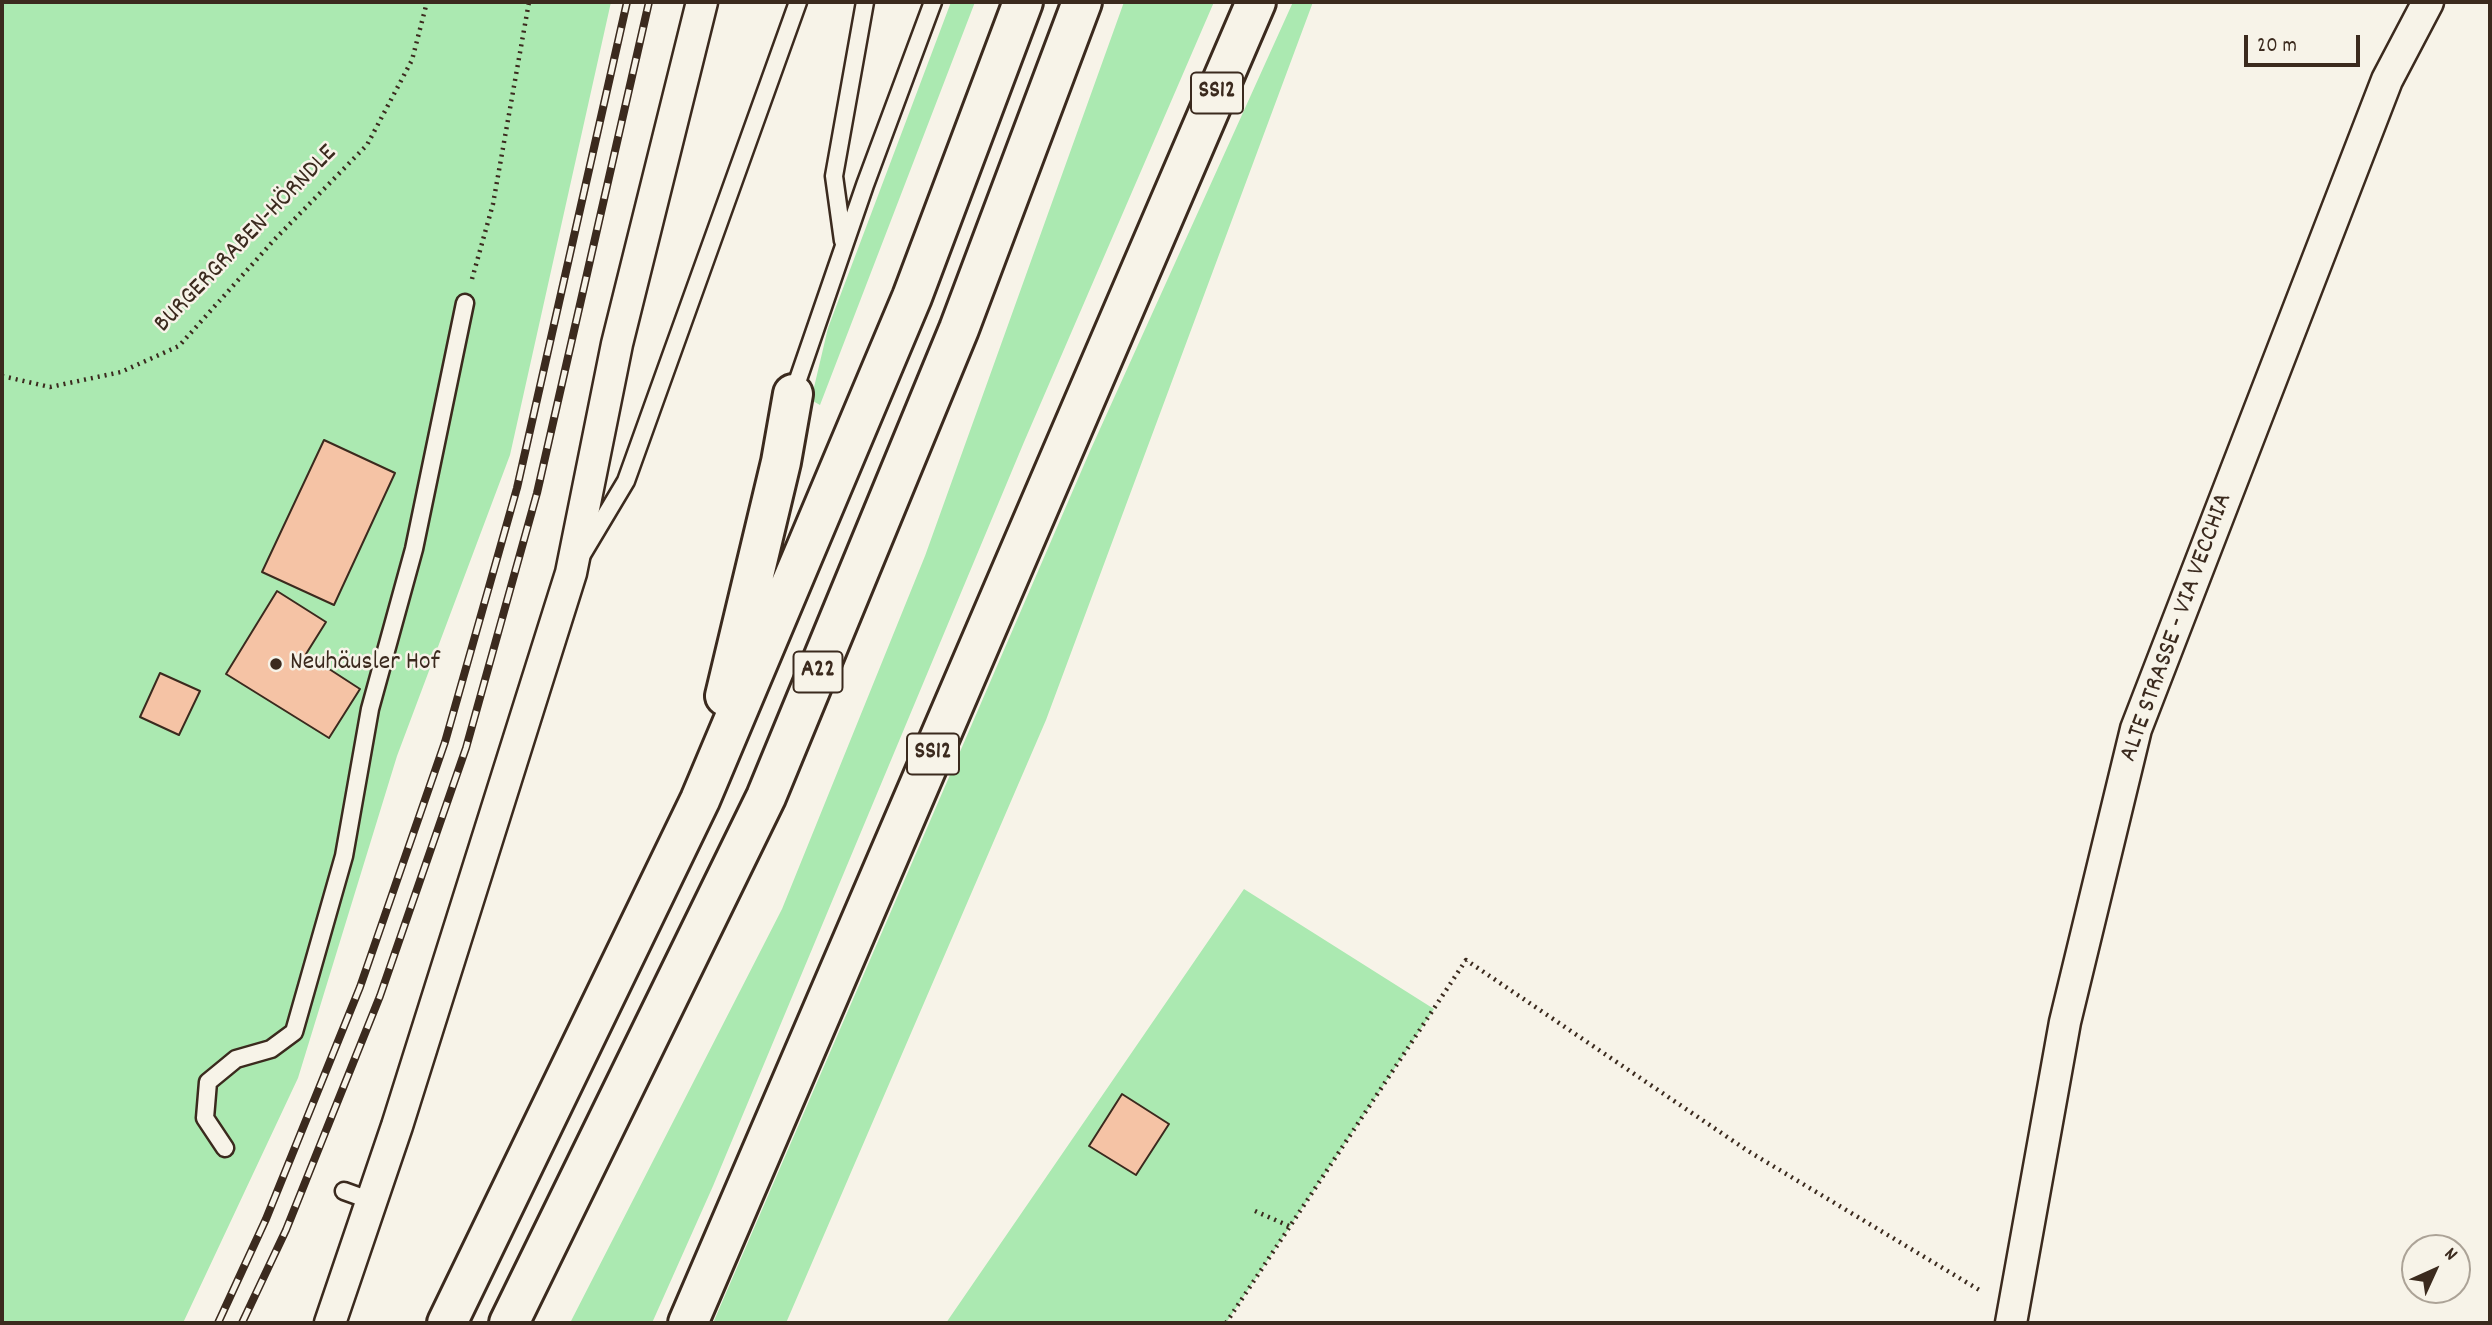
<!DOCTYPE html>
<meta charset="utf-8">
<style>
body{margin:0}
#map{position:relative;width:2492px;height:1325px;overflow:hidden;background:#f7f3e8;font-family:Dekko,sans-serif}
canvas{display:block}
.frame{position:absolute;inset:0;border:4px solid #3b2a1e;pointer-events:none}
.north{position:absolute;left:2401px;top:1234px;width:70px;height:70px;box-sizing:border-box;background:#f7f3e8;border:2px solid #aca397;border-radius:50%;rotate:45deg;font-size:19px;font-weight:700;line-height:28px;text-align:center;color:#3b2a1e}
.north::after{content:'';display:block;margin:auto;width:24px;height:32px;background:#3b2a1e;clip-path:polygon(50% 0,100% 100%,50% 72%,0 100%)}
.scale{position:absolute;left:2244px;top:35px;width:116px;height:32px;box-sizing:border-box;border:4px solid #3b2a1e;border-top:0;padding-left:9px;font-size:21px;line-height:24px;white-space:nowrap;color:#3b2a1e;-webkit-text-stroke:5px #f7f3e8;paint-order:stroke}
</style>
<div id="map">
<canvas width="2492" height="1325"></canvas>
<div class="frame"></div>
<div class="north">N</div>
<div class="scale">20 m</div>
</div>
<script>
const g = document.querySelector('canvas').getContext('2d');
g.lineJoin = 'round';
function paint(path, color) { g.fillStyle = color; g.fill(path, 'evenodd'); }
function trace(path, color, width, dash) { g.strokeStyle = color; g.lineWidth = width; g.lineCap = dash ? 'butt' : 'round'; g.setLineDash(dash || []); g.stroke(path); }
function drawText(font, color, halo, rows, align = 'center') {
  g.font = font + ' Dekko,sans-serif'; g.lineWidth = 5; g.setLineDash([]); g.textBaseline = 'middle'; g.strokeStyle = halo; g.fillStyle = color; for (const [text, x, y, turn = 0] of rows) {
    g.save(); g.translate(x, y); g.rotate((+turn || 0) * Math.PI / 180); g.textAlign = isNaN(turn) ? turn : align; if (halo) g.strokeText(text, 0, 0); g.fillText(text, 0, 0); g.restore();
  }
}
const green = new Path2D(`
 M 2,2 L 611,2 L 510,455 L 397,756 L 298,1078 L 183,1323 L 2,1323 Z
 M 951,2 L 975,2 L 820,405 L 811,400 L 828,328 Z
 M 1124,2 L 1214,2 L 1024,442 L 713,1186 L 652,1323 L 570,1323 L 782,909 L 925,556 Z
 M 1293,2 L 1313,2 L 1046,720 L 786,1323 L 713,1323 L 1090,451 Z
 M 1244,889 L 1434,1009 L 1226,1323 L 946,1323 Z`);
const building = new Path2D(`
 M 324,440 L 395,473 L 334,605 L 262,572 Z
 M 277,591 L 326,622 L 306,654 L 360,689 L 329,738 L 226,674 Z
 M 160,673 L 200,691 L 179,735 L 140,717 Z
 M 1122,1094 L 1169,1124 L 1136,1175 L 1089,1146 Z`);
const path = new Path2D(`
 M 472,279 L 493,204 L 529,2
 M 2,376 L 50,387 L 121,372 L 179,346 L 275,239 L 367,145 L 412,60 L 427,2
 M 1255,1211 L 1289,1226
 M 1226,1323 L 1466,960 L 1748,1151 L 1981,1291`);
const service = new Path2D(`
 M 843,241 L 834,176 L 865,2
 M 793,394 L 865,185 L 933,2
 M 583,553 L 626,481 L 798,2
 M 225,1148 L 205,1118 L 208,1082 L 236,1059 L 271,1049 L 294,1032 L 344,856 L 370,709 L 414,549 L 465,303
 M 344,1191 L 369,1200`);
const minor = new Path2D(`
 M 330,1323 L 397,1126 L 571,573 L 617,344 L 702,2
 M 2011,1323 L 2065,1022 L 2136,729 L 2387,80 L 2428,2`);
const primary = new Path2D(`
 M 688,1323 L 1256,2`);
const motorway = new Path2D(`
 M 725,696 L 781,462 L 793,394
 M 447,1323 L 700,800 L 912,297 L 1023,2
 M 509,1323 L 766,797 L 959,329 L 1082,2`);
const rail = new Path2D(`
 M 218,1323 L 266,1219 L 360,987 L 445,742 L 517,488 L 627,2
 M 242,1323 L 286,1230 L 380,996 L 466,748 L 537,493 L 649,2`);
const markers = [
 [276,664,7,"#3b2a1e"]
];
const shields = [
 [1217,93,52],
 [818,672,49],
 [933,754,52]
];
const shieldNames = [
 ["SS12",1217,93],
 ["A22",818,672],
 ["SS12",933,754]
];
const streetNames = [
 ["BURGERGRABEN-HÖRNDLE",247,240,-46],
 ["ALTE STRASSE - VIA VECCHIA",2178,628,-70]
];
const poiNames = [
 ["Neuhäusler Hof",290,664]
];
paint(green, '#abe9b1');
paint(building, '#f5c3a5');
trace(building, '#3b2a1e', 2);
trace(service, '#3b2a1e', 21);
trace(minor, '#3b2a1e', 35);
trace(primary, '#3b2a1e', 44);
trace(motorway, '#3b2a1e', 44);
trace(path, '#3b2a1e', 4.5, [2, 5]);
trace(service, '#f7f3e8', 16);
trace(minor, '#f7f3e8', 30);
trace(primary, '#f7f3e8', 38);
trace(motorway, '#f7f3e8', 38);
trace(rail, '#3b2a1e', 8);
trace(rail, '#f7f3e8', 5, [16]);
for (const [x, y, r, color] of markers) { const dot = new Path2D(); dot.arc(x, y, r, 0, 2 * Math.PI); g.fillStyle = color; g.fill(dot); trace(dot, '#f7f3e8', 2.5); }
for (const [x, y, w] of shields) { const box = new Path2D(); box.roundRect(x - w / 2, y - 20.5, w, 41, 5); g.fillStyle = '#f7f3e8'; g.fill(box); trace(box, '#3b2a1e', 2); }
drawText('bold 24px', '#3b2a1e', null, shieldNames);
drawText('26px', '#3b2a1e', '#f7f3e8', streetNames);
drawText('26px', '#3b2a1e', '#f7f3e8', poiNames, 'left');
</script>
